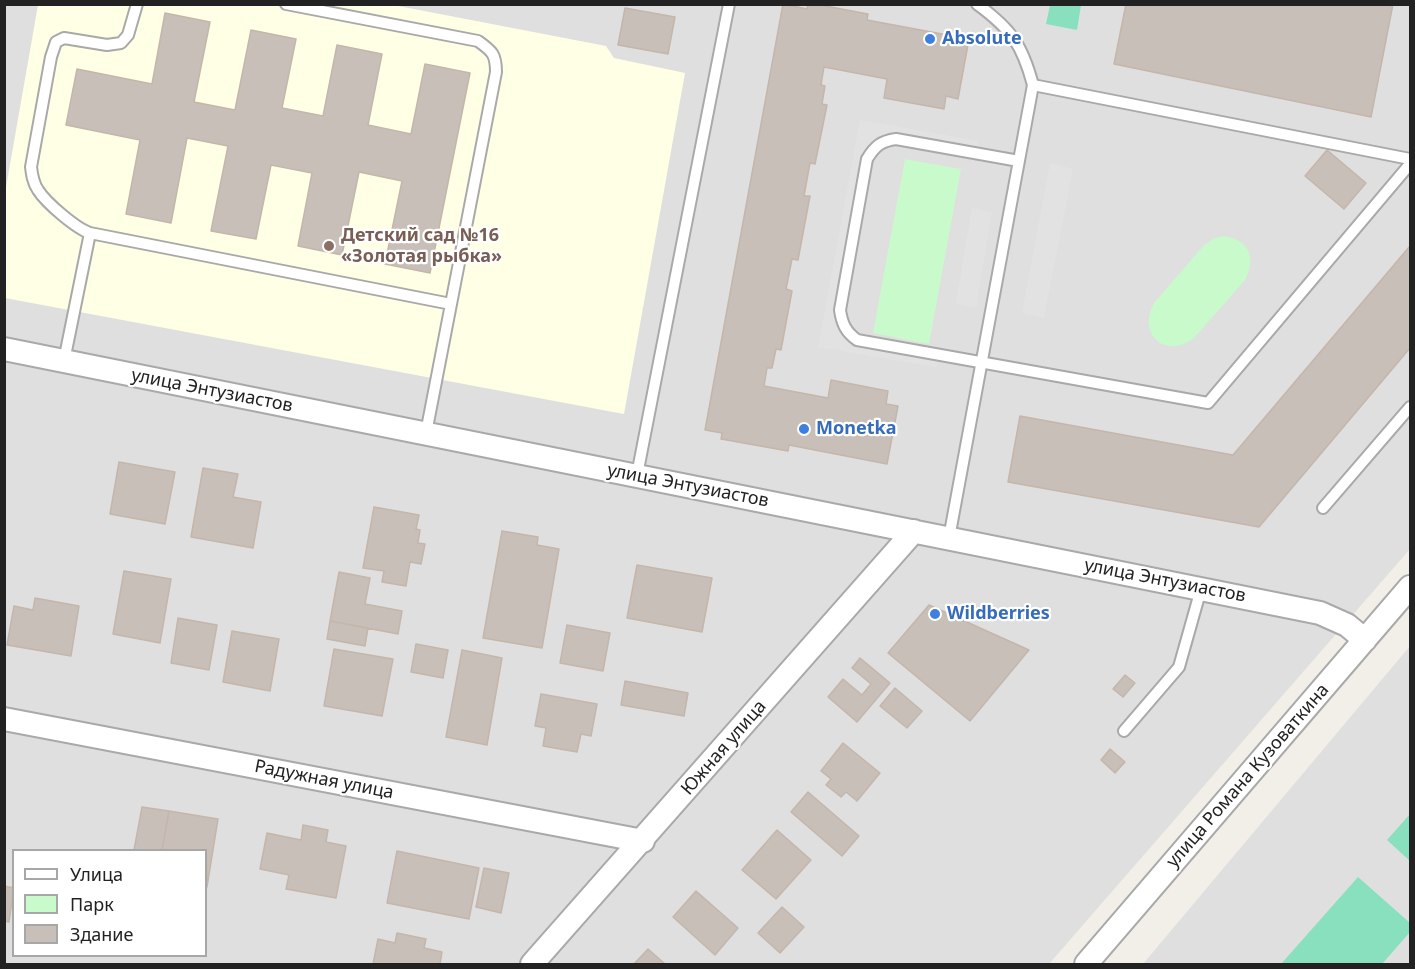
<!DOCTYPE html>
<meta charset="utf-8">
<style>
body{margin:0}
#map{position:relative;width:1415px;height:969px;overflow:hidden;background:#f2efe9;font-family:"Noto Sans",sans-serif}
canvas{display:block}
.frame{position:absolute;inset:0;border:6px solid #222;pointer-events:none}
.legend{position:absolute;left:12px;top:849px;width:195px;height:108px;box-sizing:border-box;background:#fff;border:2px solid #a7a7a7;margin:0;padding:8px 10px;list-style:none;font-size:18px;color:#222}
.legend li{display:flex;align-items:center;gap:12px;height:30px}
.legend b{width:30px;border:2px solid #a7a7a7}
</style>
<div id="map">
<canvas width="1415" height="969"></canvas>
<div class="frame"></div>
<ul class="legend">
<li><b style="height:8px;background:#fff"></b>Улица</li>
<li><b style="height:16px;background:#c8facc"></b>Парк</li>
<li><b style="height:16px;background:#c7bfb8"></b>Здание</li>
</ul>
</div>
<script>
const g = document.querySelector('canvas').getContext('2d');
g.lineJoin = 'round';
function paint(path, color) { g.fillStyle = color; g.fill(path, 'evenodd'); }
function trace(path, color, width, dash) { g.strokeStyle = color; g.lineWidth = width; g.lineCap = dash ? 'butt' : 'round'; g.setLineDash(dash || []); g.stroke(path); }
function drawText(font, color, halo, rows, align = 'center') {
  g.font = font + ' "Noto Sans",sans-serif'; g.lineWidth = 4.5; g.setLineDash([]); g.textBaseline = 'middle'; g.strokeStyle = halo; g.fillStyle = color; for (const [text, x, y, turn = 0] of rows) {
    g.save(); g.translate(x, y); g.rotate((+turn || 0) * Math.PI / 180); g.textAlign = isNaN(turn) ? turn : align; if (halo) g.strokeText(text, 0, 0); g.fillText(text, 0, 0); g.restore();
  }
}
const residential = new Path2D(`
 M 5,5 L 1410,5 L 1410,549 L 1049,964 L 5,964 ZM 14,850 L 206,850 L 206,956 L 14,956 Z
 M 1410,646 L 1410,964 L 1143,964 Z`);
const education = new Path2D(`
 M 38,5 L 393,5 L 606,46 L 614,58 L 685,73 L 624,414 L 5,298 L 5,193 Z`);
const park = new Path2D(`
 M 905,159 L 961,169 L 929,344 L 873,333 Z
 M 1223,236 C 1249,239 1257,258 1245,280 L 1194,338 C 1165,360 1137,334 1154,303 L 1204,245 L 1213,239 Z`);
const pitch = new Path2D(`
 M 1050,5 L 1081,5 L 1077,30 L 1046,24 Z
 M 1410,814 L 1410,861 L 1387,840 Z
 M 1358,877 L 1410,923 L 1410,932 L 1382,964 L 1281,964 Z`);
const parking = new Path2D(`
 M 860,120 L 979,141 L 978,149 L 895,136 L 872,146 L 836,311 L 838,325 L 852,340 L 938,361 L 937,367 L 818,347 Z
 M 1050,163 L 1073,169 L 1044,318 L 1022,313 Z
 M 972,208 L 992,212 L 976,308 L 956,304 Z`);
const building = new Path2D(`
 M 783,4 L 807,9 L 808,4 L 815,4 L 868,14 L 867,20 L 969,39 L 958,99 L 946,96 L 944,109 L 884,98 L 887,79 L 824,67 L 821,85 L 825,86 L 822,104 L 827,105 L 815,164 L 810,163 L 804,196 L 810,196 L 798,260 L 792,259 L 786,289 L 792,291 L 781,350 L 776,349 L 772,368 L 767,368 L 764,386 L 828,398 L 831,380 L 888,391 L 886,404 L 898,406 L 887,464 L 789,445 L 788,451 L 721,439 L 722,433 L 705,430 Z
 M 1126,4 L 1393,4 L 1371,117 L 1114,64 Z
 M 625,8 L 675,17 L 668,54 L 618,45 Z
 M 165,13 L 210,22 L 194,102 L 235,110 L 251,30 L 296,39 L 282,108 L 323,116 L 337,45 L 382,54 L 368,125 L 411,134 L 425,64 L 470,73 L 430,273 L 385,264 L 402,181 L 359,172 L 342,255 L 298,246 L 312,173 L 271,165 L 256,239 L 211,231 L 228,146 L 187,138 L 171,223 L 126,214 L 140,140 L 66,125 L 77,69 L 152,84 Z
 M 1327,150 L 1366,183 L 1344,209 L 1305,176 Z
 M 1410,246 L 1410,348 L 1259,527 L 1008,482 L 1020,416 L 1233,455 Z
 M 119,462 L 175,472 L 165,524 L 110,514 Z
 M 203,468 L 238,474 L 233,497 L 261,502 L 253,548 L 191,537 Z
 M 374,507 L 419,515 L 416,529 L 420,530 L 418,543 L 425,544 L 421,564 L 410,562 L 406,586 L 382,582 L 384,571 L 363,568 Z
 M 502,531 L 538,537 L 537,545 L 559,549 L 542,648 L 483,638 Z
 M 637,565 L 712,578 L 702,632 L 627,618 Z
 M 124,571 L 171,579 L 160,643 L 113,634 Z
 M 339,572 L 370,578 L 365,604 L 402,611 L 398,634 L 330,621 Z
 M 35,598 L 79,606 L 71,656 L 7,645 L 14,606 L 33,610 Z
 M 929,605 L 1029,650 L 970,721 L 888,653 Z
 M 178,618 L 217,625 L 209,670 L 171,663 Z
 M 330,621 L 368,628 L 365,646 L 327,639 Z
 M 567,625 L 610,633 L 603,671 L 560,663 Z
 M 232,631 L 279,639 L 270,691 L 223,682 Z
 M 416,644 L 448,650 L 443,678 L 411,672 Z
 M 334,649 L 393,659 L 382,716 L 324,706 Z
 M 462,650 L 502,658 L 487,745 L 446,737 Z
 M 860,658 L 890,683 L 857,722 L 828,697 L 843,679 L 862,695 L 871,684 L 852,668 Z
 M 1125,675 L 1135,683 L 1123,697 L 1113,689 Z
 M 625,681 L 688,693 L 684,716 L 621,705 Z
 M 895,688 L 922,711 L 907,728 L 880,706 Z
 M 541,694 L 597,704 L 591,736 L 581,734 L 577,752 L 543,746 L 546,728 L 535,726 Z
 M 843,743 L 880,773 L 857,801 L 846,792 L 841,797 L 826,785 L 831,779 L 821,771 Z
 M 1110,749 L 1125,762 L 1115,773 L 1101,760 Z
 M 808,792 L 859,836 L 842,856 L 791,812 Z
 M 142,807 L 169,811 L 162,850 L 134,850 Z
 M 169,811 L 218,819 L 207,887 L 206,850 L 162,850 Z
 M 303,825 L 328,830 L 326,842 L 346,846 L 336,898 L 286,889 L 289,875 L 260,869 L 267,833 L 301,840 Z
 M 777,830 L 811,860 L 776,899 L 742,870 Z
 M 397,851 L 479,868 L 469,919 L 387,903 Z
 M 484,868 L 509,873 L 501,913 L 476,907 Z
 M 4,886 L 14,888 L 9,922 L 4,921 Z
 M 696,891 L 738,928 L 715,955 L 673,917 Z
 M 782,907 L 804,927 L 780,953 L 758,933 Z
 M 397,933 L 426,939 L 424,948 L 442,952 L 440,964 L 373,964 L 378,939 L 395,943 Z
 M 648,949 L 665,964 L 634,964 Z`);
const lane = new Path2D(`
 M 137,4 L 128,35 L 121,43 L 107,45 L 64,38 L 56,42 L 51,57 L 31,167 C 32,175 33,183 38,190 C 46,203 77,229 90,233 L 451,304
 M 286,4 L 478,41 C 492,51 496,54 496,72 L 426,433
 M 1033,85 L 1410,159
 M 1019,161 L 896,139 C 881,141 875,146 867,159 L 840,310 C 842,324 846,332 857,340 L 1208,403 L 1410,164
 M 64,361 L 90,233
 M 637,475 L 729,4
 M 1323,508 L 1410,407
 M 949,538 L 1033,85 C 1022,44 1011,29 977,4
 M 1124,731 L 1179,667 L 1201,589`);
const street = new Path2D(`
 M 4,349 L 1320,613 L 1347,625 L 1365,640
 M 4,719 L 643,841
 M 532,964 L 914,531
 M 1086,964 L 1410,587`);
const markers = [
 [930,39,6,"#3f7fe0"],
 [329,246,6,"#8d6e63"],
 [804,429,6,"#3f7fe0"],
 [935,614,6,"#3f7fe0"]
];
const shopNames = [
 ["Absolute",942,39],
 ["Monetka",816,429],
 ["Wildberries",947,614]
];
const educationNames = [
 ["Детский сад №16",341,236],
 ["«Золотая рыбка»",341,257]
];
const streetNames = [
 ["улица Энтузиастов",212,391,11],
 ["улица Энтузиастов",688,486,11],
 ["улица Энтузиастов",1165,581,11],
 ["Южная улица",724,748,-49],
 ["улица Романа Кузоваткина",1248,776,-49],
 ["Радужная улица",324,780,11]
];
paint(residential, '#e0dfdf');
paint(education, '#ffffe5');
paint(park, '#c8facc');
paint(pitch, '#88e0be');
paint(parking, '#e2e2e2');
paint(building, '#c7bfb8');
trace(building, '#c4b6ab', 1.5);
trace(lane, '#a9a9a9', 14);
trace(street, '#a9a9a9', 26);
trace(lane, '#fff', 10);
trace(street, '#fff', 22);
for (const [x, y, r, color] of markers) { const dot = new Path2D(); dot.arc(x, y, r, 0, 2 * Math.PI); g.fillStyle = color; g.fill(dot); trace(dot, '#fff', 2); }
drawText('bold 18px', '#366cbe', '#fff', shopNames, 'left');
drawText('bold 18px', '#785e54', '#fff', educationNames, 'left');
drawText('18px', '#222', '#fff', streetNames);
</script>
